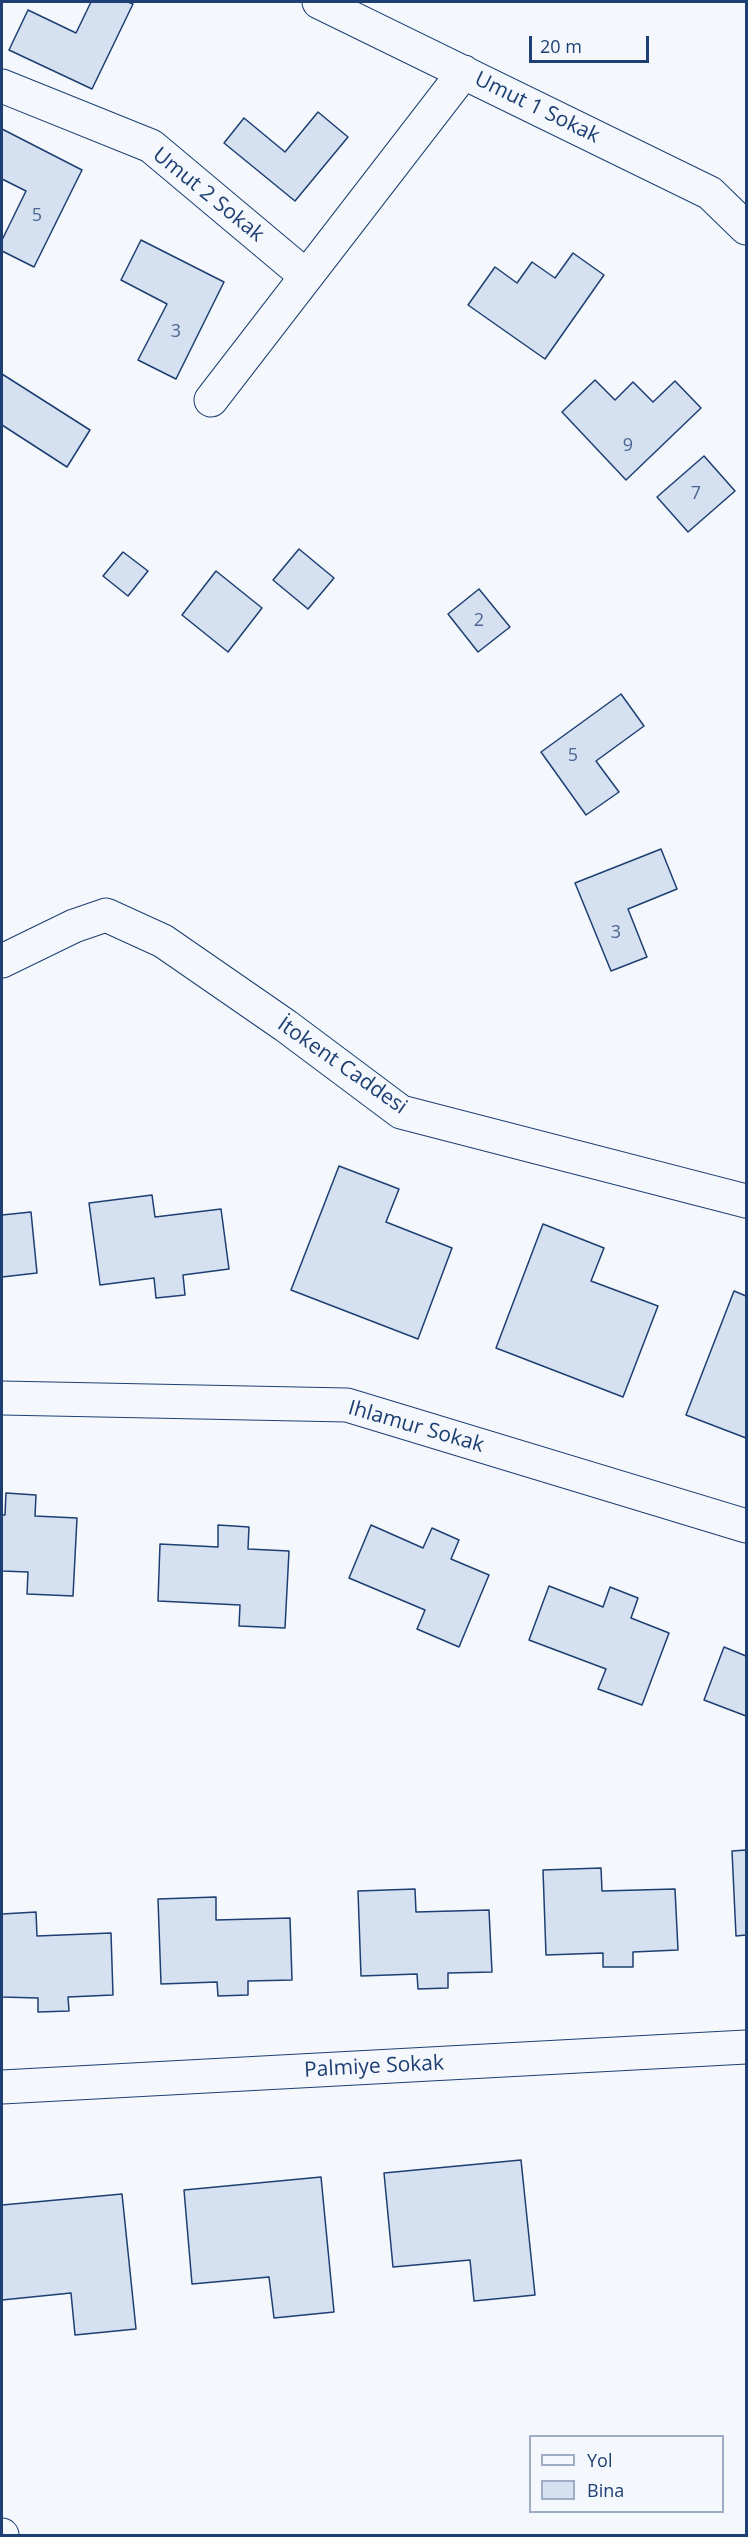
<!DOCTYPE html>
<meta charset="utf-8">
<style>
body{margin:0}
#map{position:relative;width:748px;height:2537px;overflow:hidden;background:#f4f7fb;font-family:"Open Sans",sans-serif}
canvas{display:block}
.frame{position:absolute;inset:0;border:3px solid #1d3f73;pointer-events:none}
.legend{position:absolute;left:529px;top:2435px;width:195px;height:78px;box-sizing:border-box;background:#f4f7fb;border:2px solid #9eadc5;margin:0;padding:8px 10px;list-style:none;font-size:18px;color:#1d3f73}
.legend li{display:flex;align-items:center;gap:12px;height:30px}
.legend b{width:30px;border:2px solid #9eadc5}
.scale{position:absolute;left:529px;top:36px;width:120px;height:27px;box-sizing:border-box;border:3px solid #1d3f73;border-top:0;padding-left:8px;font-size:18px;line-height:21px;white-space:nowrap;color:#1d3f73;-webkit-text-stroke:4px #f4f7fb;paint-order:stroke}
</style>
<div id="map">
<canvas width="748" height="2537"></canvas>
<div class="frame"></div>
<ul class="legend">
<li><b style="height:8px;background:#f4f7fb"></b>Yol</li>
<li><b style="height:16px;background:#d5e0f0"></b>Bina</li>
</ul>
<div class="scale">20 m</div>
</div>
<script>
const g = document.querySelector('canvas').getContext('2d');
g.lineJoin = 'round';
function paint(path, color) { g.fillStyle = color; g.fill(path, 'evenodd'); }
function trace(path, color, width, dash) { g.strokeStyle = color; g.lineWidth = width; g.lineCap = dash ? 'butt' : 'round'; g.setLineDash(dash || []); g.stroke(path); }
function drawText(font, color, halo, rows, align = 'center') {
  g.font = font + ' "Open Sans",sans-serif'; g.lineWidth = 4.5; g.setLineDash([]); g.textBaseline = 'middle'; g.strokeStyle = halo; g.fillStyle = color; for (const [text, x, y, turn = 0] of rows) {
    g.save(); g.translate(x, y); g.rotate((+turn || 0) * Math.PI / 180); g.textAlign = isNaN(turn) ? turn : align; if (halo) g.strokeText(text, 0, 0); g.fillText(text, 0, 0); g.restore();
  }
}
const building = new Path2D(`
 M 91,2 L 128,2 L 133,4 L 92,89 L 9,50 L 28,10 L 76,33 Z
 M 318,112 L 348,137 L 295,201 L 224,143 L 244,118 L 285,152 Z
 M 2,129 L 82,170 L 34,267 L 2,251 L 2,240 L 26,191 L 2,179 Z
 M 141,240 L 224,282 L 176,379 L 138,360 L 167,304 L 121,280 Z
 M 573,253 L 604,275 L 545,359 L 468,305 L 495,267 L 517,283 L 532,262 L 555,278 Z
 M 2,374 L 90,430 L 67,467 L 2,425 Z
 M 595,380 L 615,400 L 633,382 L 653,402 L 675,381 L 701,408 L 626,480 L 562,412 Z
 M 704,456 L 735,491 L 688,532 L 657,497 Z
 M 299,549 L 334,578 L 308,609 L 273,580 Z
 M 123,552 L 148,571 L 128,596 L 103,576 Z
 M 216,571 L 262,608 L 228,652 L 182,615 Z
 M 479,589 L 510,627 L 478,652 L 448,614 Z
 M 621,694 L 644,726 L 596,761 L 619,792 L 586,815 L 541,752 Z
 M 661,849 L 677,889 L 628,909 L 647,957 L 611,971 L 575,883 Z
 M 339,1166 L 399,1189 L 386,1222 L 452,1248 L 418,1339 L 291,1290 Z
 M 152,1195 L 155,1217 L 221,1209 L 229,1269 L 183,1275 L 185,1295 L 156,1298 L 154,1278 L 100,1285 L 89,1203 Z
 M 31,1212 L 37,1273 L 2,1277 L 2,1215 Z
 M 543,1224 L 604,1248 L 591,1281 L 658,1306 L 623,1397 L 496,1348 Z
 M 734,1291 L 746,1296 L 746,1438 L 686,1415 Z
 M 6,1493 L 36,1495 L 35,1516 L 77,1518 L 73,1596 L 27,1594 L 28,1572 L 2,1571 L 2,1515 L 5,1515 Z
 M 218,1525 L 249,1527 L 248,1549 L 289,1551 L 285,1628 L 239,1626 L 240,1605 L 158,1601 L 160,1544 L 218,1547 Z
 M 371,1525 L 423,1548 L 432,1528 L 459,1540 L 451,1559 L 489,1575 L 459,1647 L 417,1629 L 425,1610 L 349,1578 Z
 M 549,1586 L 603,1607 L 610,1587 L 638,1598 L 631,1618 L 669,1633 L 642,1705 L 598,1689 L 606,1669 L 529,1640 Z
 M 724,1647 L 746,1656 L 746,1716 L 704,1700 Z
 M 746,1850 L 746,1935 L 736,1936 L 732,1851 Z
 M 601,1868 L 602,1891 L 675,1889 L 678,1950 L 633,1952 L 633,1967 L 603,1967 L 603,1953 L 546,1955 L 543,1870 Z
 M 415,1889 L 416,1912 L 489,1910 L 492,1972 L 448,1973 L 448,1988 L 418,1989 L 417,1974 L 361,1976 L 358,1891 Z
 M 216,1897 L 216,1920 L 290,1918 L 292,1980 L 248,1981 L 248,1995 L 218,1996 L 217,1982 L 161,1984 L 158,1899 Z
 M 36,1912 L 37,1936 L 111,1933 L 113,1995 L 68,1997 L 69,2011 L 38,2012 L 38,1998 L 2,1997 L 2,1914 Z
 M 521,2160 L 535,2295 L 474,2301 L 470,2260 L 393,2267 L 384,2173 Z
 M 321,2177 L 334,2312 L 274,2318 L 269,2277 L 192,2284 L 184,2190 Z
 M 122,2194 L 136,2329 L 75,2335 L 71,2293 L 2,2300 L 2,2205 Z`);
const minor = new Path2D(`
 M 319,2 L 710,193 L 746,228
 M 2,86 L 151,146 L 306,276
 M 211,400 L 464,72
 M 2,961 L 74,926 L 106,915 L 163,941 L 286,1026 L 401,1112 L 746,1201
 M 2,1398 L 347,1405 L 746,1526
 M 2,2087 L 746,2047
 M 2,2535 L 2,2536`);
const numberNames = [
 ["5",37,216],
 ["3",176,332],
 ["9",628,446],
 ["7",696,494],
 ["2",479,621],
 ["5",573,756],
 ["3",616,933]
];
const streetNames = [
 ["Umut 1 Sokak",537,108,26],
 ["Umut 2 Sokak",208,195,39],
 ["İtokent Caddesi",342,1066,35],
 ["Ihlamur Sokak",416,1427,16],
 ["Palmiye Sokak",374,2067,-3]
];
paint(building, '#d5e0f0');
trace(building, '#1d3f73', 1.5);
trace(minor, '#1d3f73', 35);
trace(minor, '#f4f7fb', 33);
drawText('18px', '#4b6792', null, numberNames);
drawText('21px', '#1d3f73', '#f4f7fb', streetNames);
</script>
